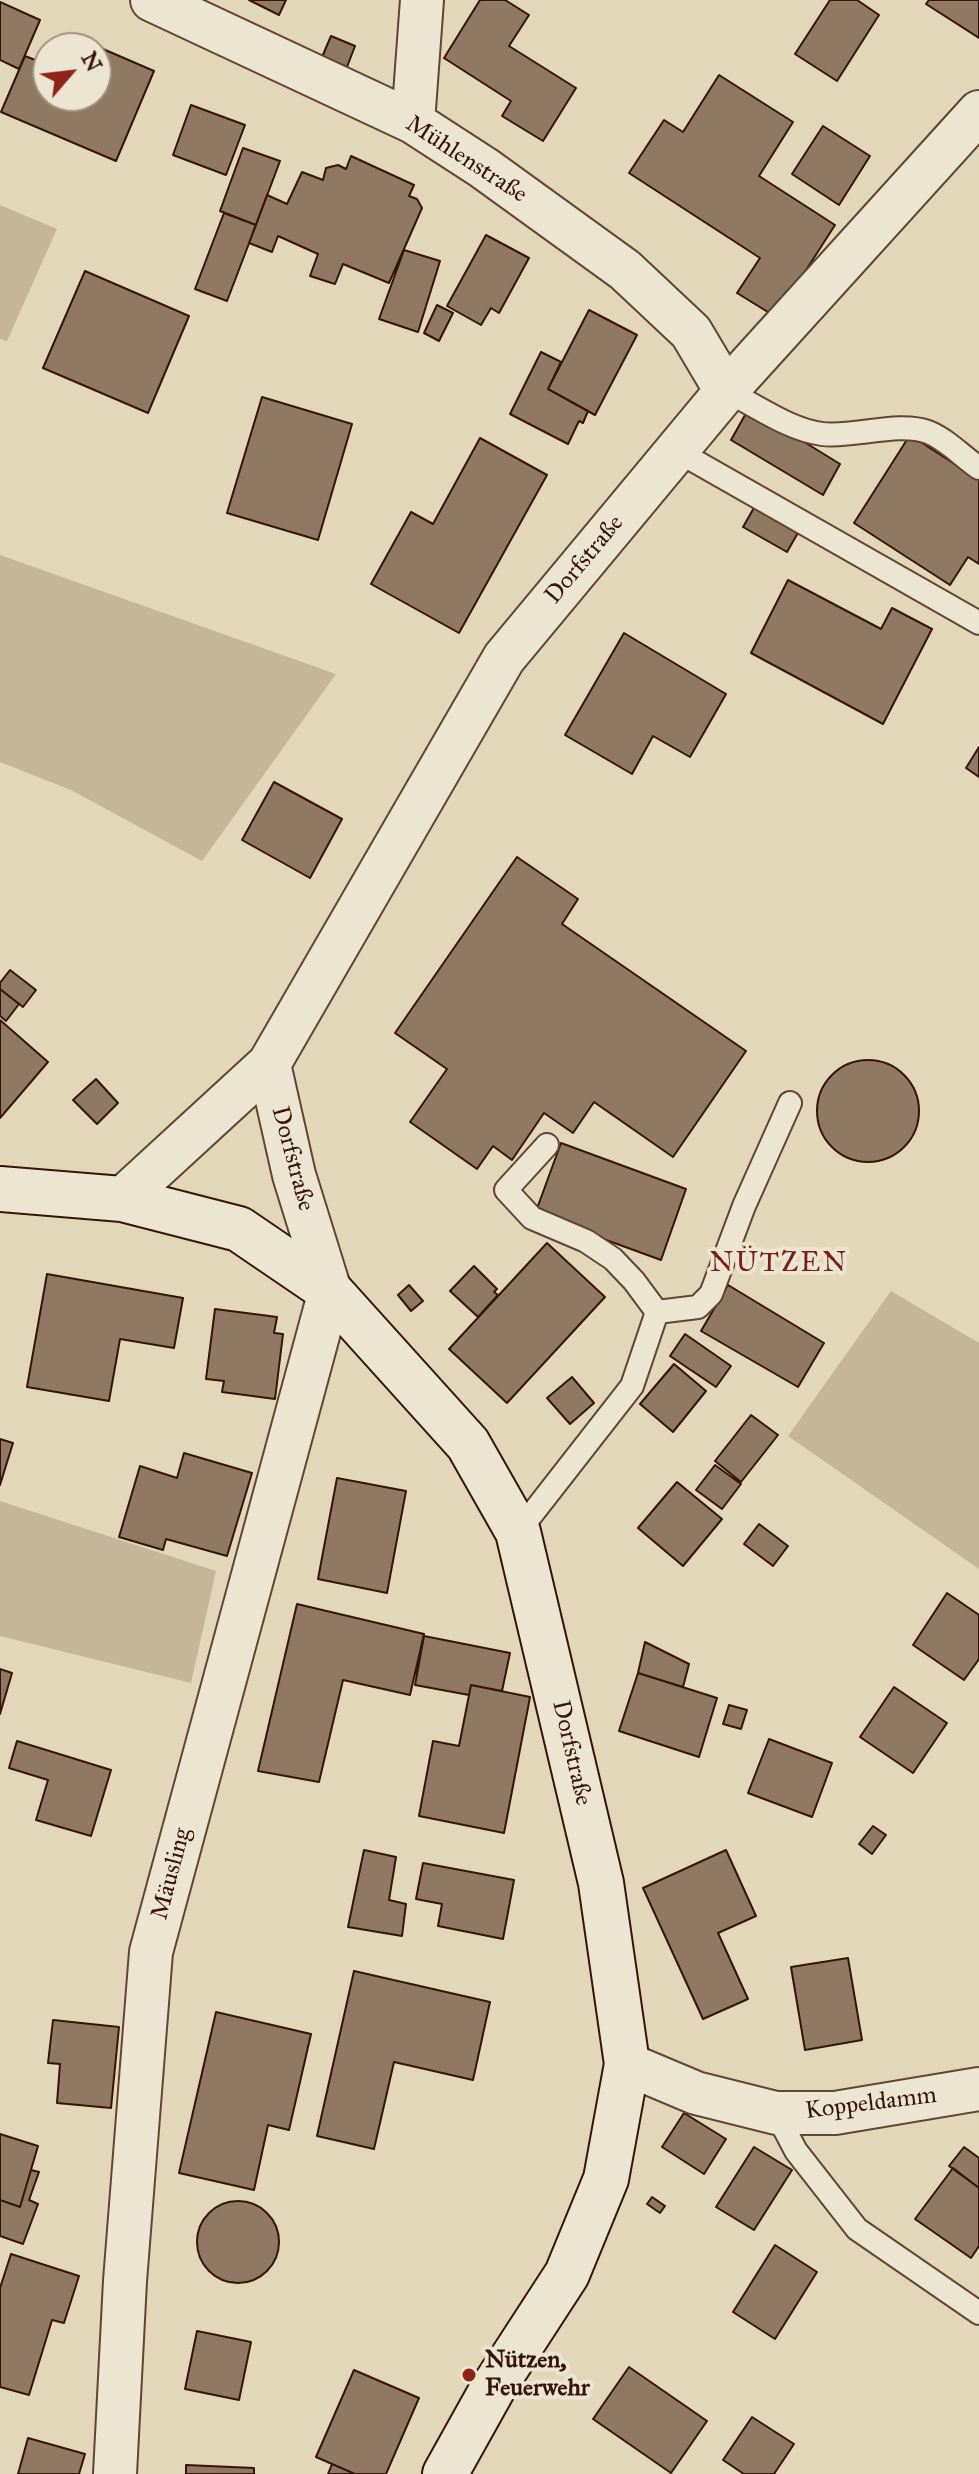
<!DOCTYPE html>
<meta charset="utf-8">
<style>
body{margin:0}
#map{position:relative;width:979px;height:2474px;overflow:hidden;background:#e2d7b9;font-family:"IM FELL Great Primer",serif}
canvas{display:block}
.north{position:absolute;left:32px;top:32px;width:80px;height:80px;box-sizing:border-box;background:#ece5d2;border:2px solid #a39180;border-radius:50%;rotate:62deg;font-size:22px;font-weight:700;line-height:32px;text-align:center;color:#361406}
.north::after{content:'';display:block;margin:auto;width:28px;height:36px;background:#8f2418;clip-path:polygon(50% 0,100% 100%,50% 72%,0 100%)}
</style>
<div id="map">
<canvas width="979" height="2474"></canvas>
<div class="north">N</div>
</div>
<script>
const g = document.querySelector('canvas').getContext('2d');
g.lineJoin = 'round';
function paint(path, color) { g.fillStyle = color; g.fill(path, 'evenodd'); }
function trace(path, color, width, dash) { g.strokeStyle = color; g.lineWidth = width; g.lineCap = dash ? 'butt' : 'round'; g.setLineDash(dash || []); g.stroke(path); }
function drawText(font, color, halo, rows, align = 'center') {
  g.font = font + ' "IM FELL Great Primer",serif'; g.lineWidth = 8; g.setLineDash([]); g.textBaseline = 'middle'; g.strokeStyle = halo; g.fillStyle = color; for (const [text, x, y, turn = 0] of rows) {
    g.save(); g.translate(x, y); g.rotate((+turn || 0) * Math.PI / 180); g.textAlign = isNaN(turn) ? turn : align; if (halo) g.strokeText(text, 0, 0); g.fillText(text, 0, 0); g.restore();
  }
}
const green = new Path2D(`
 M 0,205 L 57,229 L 7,341 L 0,339 Z
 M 0,555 L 336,674 L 202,861 L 71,790 L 0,762 Z
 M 891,1291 L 979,1343 L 979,1569 L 788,1436 Z
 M 0,1501 L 216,1571 L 191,1683 L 0,1636 Z`);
const building = new Path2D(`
 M 249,0 L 286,0 L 279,15 Z
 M 480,0 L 505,0 L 529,15 L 509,46 L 576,88 L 543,141 L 502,116 L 511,101 L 444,58 Z
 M 830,0 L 857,0 L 879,15 L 837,81 L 795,54 Z
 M 929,0 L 979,0 L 979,38 L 926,4 Z
 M 0,2 L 40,20 L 19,69 L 0,60 Z
 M 73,36 L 154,71 L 116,161 L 1,112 L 25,56 L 48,65 L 48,96 L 96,96 L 96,48 L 68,48 Z
 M 331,36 L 355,46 L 347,67 L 322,57 Z
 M 719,75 L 793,122 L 759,176 L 835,225 L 776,317 L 737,293 L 760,258 L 629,173 L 664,120 L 683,132 Z
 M 191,105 L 245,125 L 226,175 L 173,155 Z
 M 823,126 L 870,156 L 839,205 L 792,174 Z
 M 243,148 L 280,161 L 256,225 L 220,211 Z
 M 351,156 L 414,185 L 409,196 L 417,199 L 422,208 L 389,283 L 343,264 L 335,284 L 310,276 L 318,254 L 278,236 L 272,252 L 249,243 L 267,195 L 287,204 L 302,172 L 323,180 L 326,168 L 338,165 L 346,169 Z
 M 224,213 L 256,225 L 227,301 L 195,289 Z
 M 486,235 L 529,258 L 499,313 L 491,308 L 481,325 L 447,306 Z
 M 404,250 L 440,261 L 418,332 L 379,319 Z
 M 85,271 L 189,316 L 148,413 L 43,368 Z
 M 437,305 L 453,313 L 439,341 L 424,333 Z
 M 589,310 L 637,335 L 595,415 L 548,389 Z
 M 541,352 L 561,362 L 548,389 L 588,411 L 583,423 L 579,421 L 568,444 L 510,414 Z
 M 262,397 L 352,424 L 318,540 L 227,513 Z
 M 749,408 L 840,464 L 823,495 L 731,440 Z
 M 910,435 L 979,480 L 979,564 L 968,557 L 950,585 L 854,523 Z
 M 480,438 L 547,475 L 459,633 L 371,584 L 411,512 L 433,524 Z
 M 759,499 L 803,524 L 787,552 L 743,527 Z
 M 788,580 L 881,629 L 892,608 L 932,629 L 883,724 L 751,653 Z
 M 624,633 L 726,694 L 690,757 L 653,736 L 632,774 L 565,735 Z
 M 979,747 L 979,777 L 966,768 Z
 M 274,782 L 342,819 L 310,878 L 242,840 Z
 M 517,857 L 578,899 L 562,924 L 746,1051 L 673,1157 L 594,1102 L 573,1133 L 544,1113 L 512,1160 L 493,1146 L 477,1169 L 410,1122 L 447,1069 L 395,1033 Z
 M 10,970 L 36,990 L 23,1007 L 0,989 L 0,983 Z
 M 0,989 L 19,1004 L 6,1021 L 0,1016 Z
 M 0,1020 L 48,1062 L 0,1118 Z
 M817 1111a51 51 0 1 1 102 0a51 51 0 1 1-102 0Z
 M 96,1079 L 118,1103 L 97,1124 L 73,1100 Z
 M 561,1143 L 686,1189 L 661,1260 L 535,1214 Z
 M 547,1243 L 605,1297 L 507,1403 L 449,1349 Z
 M 474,1266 L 497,1289 L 494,1292 L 498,1295 L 478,1317 L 450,1291 Z
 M 47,1274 L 183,1298 L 174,1348 L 120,1339 L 109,1401 L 27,1387 Z
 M 409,1285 L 423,1301 L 411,1311 L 398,1295 Z
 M 728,1285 L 824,1343 L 798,1387 L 701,1331 Z
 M 215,1309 L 277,1317 L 274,1333 L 283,1334 L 275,1399 L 222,1392 L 224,1381 L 206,1379 Z
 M 685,1334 L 731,1366 L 716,1387 L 670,1356 Z
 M 674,1364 L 706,1391 L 673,1432 L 640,1404 Z
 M 572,1377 L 594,1403 L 570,1424 L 547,1398 Z
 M 751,1415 L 778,1435 L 741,1482 L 715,1461 Z
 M 0,1439 L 13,1443 L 0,1485 Z
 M 184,1453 L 252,1473 L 227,1556 L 166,1539 L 163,1550 L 119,1537 L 140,1466 L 177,1478 Z
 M 715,1465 L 741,1484 L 722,1509 L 696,1490 Z
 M 337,1478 L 406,1491 L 387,1593 L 318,1579 Z
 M 677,1482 L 722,1519 L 683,1566 L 638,1528 Z
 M 759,1524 L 788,1546 L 773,1566 L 744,1544 Z
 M 947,1593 L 979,1615 L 979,1659 L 964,1680 L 913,1645 Z
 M 297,1604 L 424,1634 L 410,1695 L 343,1680 L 319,1782 L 258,1771 Z
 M 424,1636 L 510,1653 L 502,1691 L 471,1685 L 469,1695 L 415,1685 Z
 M 645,1642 L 689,1664 L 683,1687 L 638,1673 Z
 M 0,1669 L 12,1673 L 0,1714 Z
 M 638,1673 L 717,1698 L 699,1757 L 619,1731 Z
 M 471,1685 L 530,1697 L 504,1833 L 419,1816 L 433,1741 L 459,1746 Z
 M 894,1687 L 947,1723 L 913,1773 L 860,1737 Z
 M 729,1705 L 747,1710 L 741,1729 L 723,1724 Z
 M 769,1739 L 832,1763 L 812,1817 L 748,1793 Z
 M 17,1741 L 111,1770 L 91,1836 L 36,1820 L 48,1780 L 9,1768 Z
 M 873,1826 L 886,1835 L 872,1854 L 859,1844 Z
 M 364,1850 L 396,1857 L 389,1900 L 406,1904 L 402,1936 L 348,1927 Z
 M 726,1850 L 756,1916 L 718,1933 L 748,1999 L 703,2019 L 643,1888 Z
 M 423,1863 L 514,1880 L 503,1939 L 438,1926 L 442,1904 L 416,1899 Z
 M 848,1958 L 862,2040 L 805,2050 L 791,1967 Z
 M 354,1971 L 490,2002 L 473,2080 L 394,2062 L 374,2149 L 317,2136 Z
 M 216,2012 L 311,2034 L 289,2130 L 268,2125 L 254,2190 L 179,2173 Z
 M 53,2020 L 119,2027 L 111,2108 L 57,2103 L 60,2064 L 48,2063 Z
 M 684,2113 L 726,2139 L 704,2174 L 662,2147 Z
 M 0,2134 L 38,2146 L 20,2207 L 0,2200 Z
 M 754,2147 L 792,2170 L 754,2230 L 716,2207 Z
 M 964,2147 L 979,2158 L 979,2188 L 949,2166 Z
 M 953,2168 L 979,2188 L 979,2246 L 971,2258 L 915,2219 Z
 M 31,2170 L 39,2172 L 29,2200 L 38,2204 L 23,2244 L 0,2236 L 0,2200 L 20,2207 Z
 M 652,2197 L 665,2206 L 660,2213 L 647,2204 Z
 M197 2242a41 41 0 1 1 82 0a41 41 0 1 1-82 0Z
 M 775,2245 L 817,2272 L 775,2339 L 733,2312 Z
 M 11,2254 L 79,2276 L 64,2323 L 52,2320 L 29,2395 L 0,2387 L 0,2288 Z
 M 197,2331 L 251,2342 L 239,2400 L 185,2389 Z
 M 629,2367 L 707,2421 L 671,2473 L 593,2419 Z
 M 354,2370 L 419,2398 L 386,2474 L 355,2474 L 316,2457 Z
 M 752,2417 L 794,2444 L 774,2474 L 744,2474 L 723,2460 Z
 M 28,2438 L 85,2454 L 79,2474 L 18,2474 Z
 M 332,2464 L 355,2474 L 328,2474 Z
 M 186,2465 L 254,2468 L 254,2474 L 186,2474 Z`);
const lane = new Path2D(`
 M 726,391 C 758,406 787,429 822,434 C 854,438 898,421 928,432 C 946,439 963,457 979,468
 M 677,451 L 979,623
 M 657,1312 L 698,1307 L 711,1294 L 744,1206 L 790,1103
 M 518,1532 L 632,1386 L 657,1312 L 634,1281 L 613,1259 L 586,1241 L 532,1218 L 506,1190 L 547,1145
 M 776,2113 L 796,2151 L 857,2229 L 979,2313`);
const street = new Path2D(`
 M 152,0 L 413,122 L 484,168 L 625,270 L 691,332 L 726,391
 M 413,122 L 422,0
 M 122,1199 L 269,1064 L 504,658 L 726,391 L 979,112
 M 627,2064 L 696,2093 L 776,2113 L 835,2113 L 979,2089
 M 115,2474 L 125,2281 L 151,1952 L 330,1291 L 294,1175 L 269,1064`);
const secondary = new Path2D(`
 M 0,1189 L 122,1199 L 239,1229 L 330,1291 L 468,1444 L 518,1532 L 601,1883 L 627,2064 L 606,2179 L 567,2274 L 493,2388 L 445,2474`);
const markers = [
 [469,2375,8,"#8f2418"]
];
const streetNames = [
 ["Mühlenstraße",466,160,33],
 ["Dorfstraße",585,560,-50],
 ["Dorfstraße",292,1159,75],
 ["Dorfstraße",571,1753,77],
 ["Mäusling",172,1874,-75],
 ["Koppeldamm",871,2104,-7]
];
const poiNames = [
 ["Nützen,",485,2361],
 ["Feuerwehr",485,2389]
];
const quarterNames = [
 ["NÜTZEN",779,1264]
];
paint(green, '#c5b69b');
paint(building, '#8f7963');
trace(building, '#361406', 2);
trace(lane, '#614533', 26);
trace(street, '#614533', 46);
trace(secondary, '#361406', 48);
trace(lane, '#ece5d2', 22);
trace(street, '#ece5d2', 42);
trace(secondary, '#ece5d2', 44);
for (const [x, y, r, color] of markers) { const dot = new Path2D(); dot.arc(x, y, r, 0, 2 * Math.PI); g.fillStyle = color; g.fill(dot); trace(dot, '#ece5d2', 3); }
drawText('24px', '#361406', '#ece5d2', streetNames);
drawText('bold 24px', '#361406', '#ece5d2', poiNames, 'left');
g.letterSpacing = '2px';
drawText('28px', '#7a1f14', '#ece5d2', quarterNames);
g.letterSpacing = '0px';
</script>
